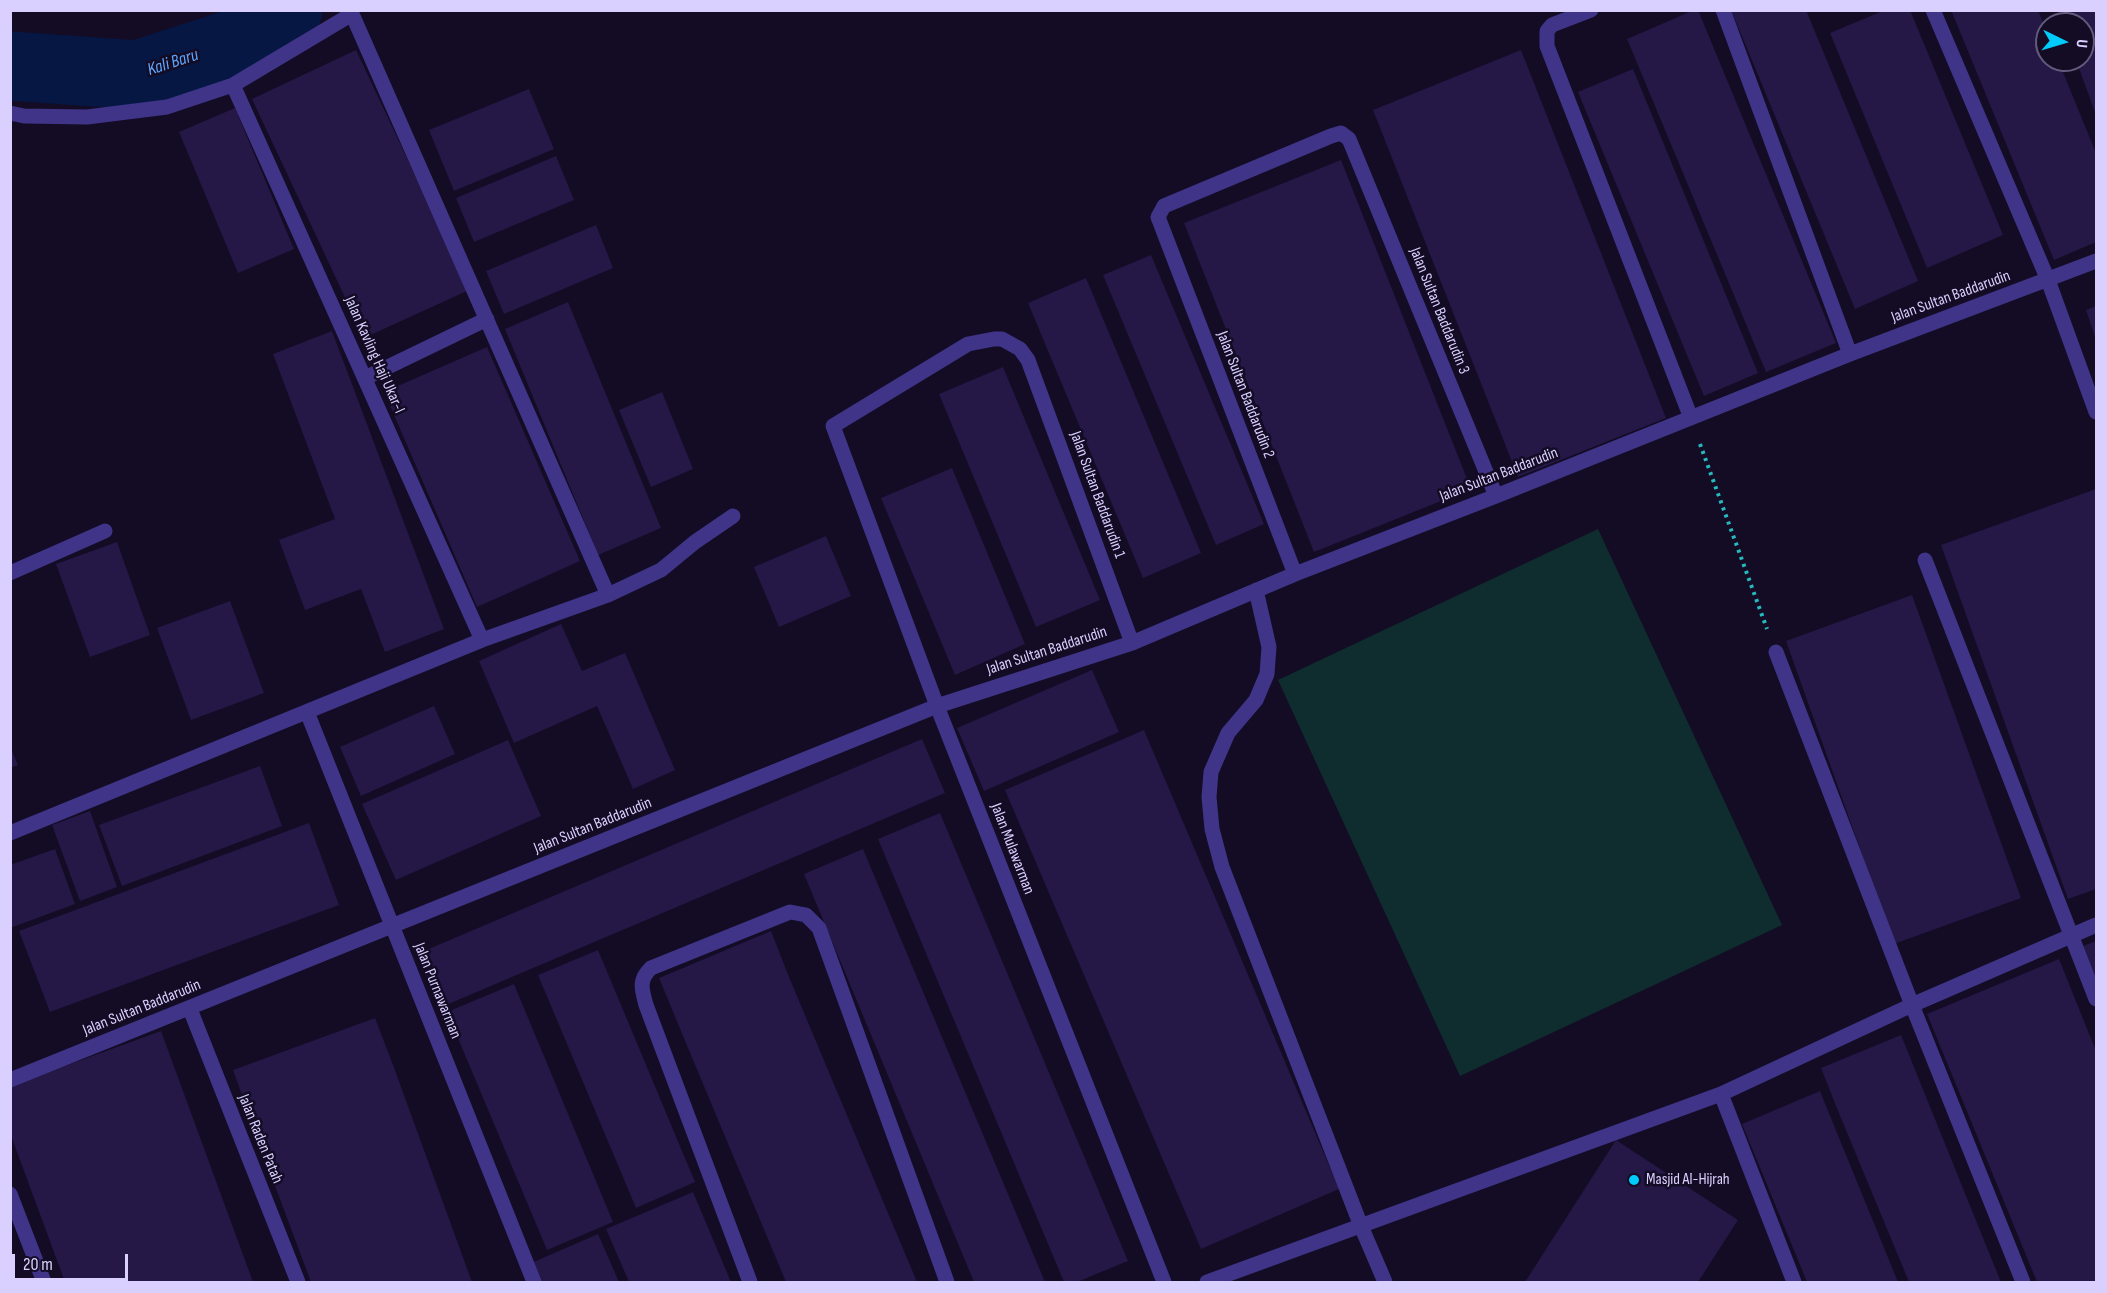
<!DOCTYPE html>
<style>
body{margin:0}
#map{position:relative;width:2107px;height:1293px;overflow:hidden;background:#130c24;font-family:"Sofia Sans Condensed",sans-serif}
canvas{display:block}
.frame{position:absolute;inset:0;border:12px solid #d9d0ff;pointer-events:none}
.north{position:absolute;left:2035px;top:12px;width:60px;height:60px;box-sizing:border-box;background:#130c24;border:2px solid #625a7c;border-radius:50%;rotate:95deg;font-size:16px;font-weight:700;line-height:24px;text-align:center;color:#d9d0ff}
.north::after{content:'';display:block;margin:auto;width:21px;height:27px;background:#00cbfb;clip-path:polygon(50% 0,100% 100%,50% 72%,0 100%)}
.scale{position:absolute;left:12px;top:1254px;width:116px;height:27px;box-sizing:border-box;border:3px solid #d9d0ff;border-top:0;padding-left:8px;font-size:18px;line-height:21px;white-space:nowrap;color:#d9d0ff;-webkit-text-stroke:4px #130c24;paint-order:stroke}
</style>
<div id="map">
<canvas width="2107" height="1293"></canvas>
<div class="frame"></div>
<div class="north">U</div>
<div class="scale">20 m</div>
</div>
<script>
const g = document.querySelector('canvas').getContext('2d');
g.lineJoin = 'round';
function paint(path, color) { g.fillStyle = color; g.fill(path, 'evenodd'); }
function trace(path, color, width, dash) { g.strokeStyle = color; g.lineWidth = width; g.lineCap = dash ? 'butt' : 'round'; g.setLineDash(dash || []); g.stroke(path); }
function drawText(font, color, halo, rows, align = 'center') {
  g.font = font + ' "Sofia Sans Condensed",sans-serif'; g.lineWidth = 5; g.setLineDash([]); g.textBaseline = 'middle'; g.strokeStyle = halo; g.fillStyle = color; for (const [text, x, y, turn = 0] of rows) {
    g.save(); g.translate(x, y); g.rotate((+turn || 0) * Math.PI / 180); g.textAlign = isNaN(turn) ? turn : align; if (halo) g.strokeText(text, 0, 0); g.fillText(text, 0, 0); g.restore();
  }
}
const green = new Path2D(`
 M 1598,529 L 1782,925 L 1460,1076 L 1278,680 Z`);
const river = new Path2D(`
 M 10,66 L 137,75 L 264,34 L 288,10`);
const building = new Path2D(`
 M 1694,10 L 1698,10 L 1836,343 L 1766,372 L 1627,39 Z
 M 1731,10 L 1806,10 L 1918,281 L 1855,309 Z
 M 1885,10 L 1910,10 L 2003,235 L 1927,268 L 1830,33 Z
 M 1951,10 L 2038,10 L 2047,33 L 2047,60 L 2058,60 L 2096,153 L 2096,242 L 2054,260 Z
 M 2058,10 L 2096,10 L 2096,115 L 2076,60 L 2083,60 L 2083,24 L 2063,24 Z
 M 356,50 L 469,290 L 364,338 L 252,99 Z
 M 1521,50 L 1666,418 L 1518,477 L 1373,110 Z
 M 1633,69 L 1758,373 L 1704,396 L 1578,92 Z
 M 529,89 L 554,149 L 454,191 L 429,130 Z
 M 235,108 L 294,249 L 238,273 L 179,132 Z
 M 556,156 L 574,200 L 474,242 L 456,198 Z
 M 1341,160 L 1471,489 L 1314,552 L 1184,223 Z
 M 596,225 L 613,268 L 504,314 L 486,271 Z
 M 1151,255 L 1264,524 L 1216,545 L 1103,275 Z
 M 1086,278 L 1201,553 L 1143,578 L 1028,303 Z
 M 568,302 L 661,528 L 598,555 L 505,329 Z
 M 2096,306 L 2096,340 L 2086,310 Z
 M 332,331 L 444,629 L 385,652 L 361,589 L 305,610 L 279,540 L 335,519 L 273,354 Z
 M 487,347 L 580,561 L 477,607 L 384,392 Z
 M 1003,367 L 1100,600 L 1036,627 L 939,394 Z
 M 662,392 L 693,469 L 651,487 L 619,410 Z
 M 952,468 L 1025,644 L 955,675 L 881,498 Z
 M 2096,489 L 2096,889 L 2068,899 L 1941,545 Z
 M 826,536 L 851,596 L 779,627 L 754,567 Z
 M 117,542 L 150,635 L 90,657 L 56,564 Z
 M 1912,595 L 2021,898 L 1894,944 L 1786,641 Z
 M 230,601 L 264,693 L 191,720 L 157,628 Z
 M 561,624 L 582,671 L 625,653 L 675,770 L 633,789 L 597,706 L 514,743 L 479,661 Z
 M 1092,670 L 1119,732 L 984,791 L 957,728 Z
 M 434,706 L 455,754 L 361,796 L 340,747 Z
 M 1144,730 L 1339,1189 L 1201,1249 L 1005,790 Z
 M 922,739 L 945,793 L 439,1008 L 417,954 Z
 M 508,740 L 541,816 L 396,880 L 362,804 Z
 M 10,746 L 18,765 L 10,768 Z
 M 260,766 L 282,826 L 122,886 L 99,825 Z
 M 90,811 L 117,887 L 80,901 L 52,825 Z
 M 940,813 L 1128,1261 L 1077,1282 L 1064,1282 L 878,839 Z
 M 309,823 L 339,905 L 50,1012 L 19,931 Z
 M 55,849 L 75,904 L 10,928 L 10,865 Z
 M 863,849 L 913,968 L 1045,1282 L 974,1282 L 804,874 Z
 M 771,931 L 789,977 L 917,1282 L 786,1282 L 693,1060 L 659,978 Z
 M 2096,941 L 2096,979 L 2083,946 Z
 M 598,950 L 695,1182 L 636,1208 L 538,975 Z
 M 2059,959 L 2096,1051 L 2096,1282 L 2037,1282 L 1927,1014 Z
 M 514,984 L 613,1222 L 547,1250 L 447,1012 Z
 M 375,1018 L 393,1065 L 472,1282 L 311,1282 L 271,1175 L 233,1070 Z
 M 161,1031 L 253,1282 L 65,1282 L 10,1133 L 10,1086 Z
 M 1901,1035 L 1992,1260 L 2001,1282 L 1909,1282 L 1836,1106 L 1821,1068 Z
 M 1820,1091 L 1835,1128 L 1898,1282 L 1807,1282 L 1742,1124 Z
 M 1616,1140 L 1738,1220 L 1698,1282 L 1525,1282 Z
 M 693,1192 L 731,1282 L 629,1282 L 606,1229 Z
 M 598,1234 L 619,1282 L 537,1282 L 529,1264 Z`);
const path = new Path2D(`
 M 1700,444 L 1767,629`);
const minor = new Path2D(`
 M 1591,10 L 1552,25 L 1547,31 L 1547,46 L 1691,418
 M 1723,10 L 1850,354
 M 1933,10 L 2048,280 L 2096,412
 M 233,85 L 482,640
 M 10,113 L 24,116 L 87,117 L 167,107 L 233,85 L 352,14 L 608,595
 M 365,378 L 487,319
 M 1925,560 L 2096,999
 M 10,573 L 105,531
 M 1295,574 L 1158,217 L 1164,206 L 1331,136 L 1341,133 L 1349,139 L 1496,496
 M 1256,590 L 1269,647 L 1267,674 L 1256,700 L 1228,733 L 1211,772 L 1209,797 L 1212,829 L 1222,867 L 1361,1226 L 1385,1282
 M 1132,643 L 1028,360 L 1020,349 L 1002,339 L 994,339 L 968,344 L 833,426 L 937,706 L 1164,1282
 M 1776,652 L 1912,1005 L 2023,1282
 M 307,712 L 534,1282
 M 10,833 L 482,640 L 608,595 L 661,570 L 695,542 L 733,516
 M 190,1009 L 298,1282
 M 10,1080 L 937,706 L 1132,643 L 1295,574 L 1496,496 L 1850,354 L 2096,261
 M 1721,1094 L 1794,1282
 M 10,1194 L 44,1282
 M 750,1282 L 646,1005 C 642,990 638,980 651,968 L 790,912 L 806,915 L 819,928 L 947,1282
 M 1207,1282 L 1721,1094 L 1912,1005 L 2096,925`);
const markers = [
 [1634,1180,6,"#00cbfb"]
];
const streetNames = [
 ["Jalan Sultan Baddarudin",1951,297,-20],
 ["Jalan Sultan Baddarudin 3",1439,311,68],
 ["Jalan Kavling Haji Ukar-I",374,355,66],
 ["Jalan Sultan Baddarudin 2",1245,395,69],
 ["Jalan Sultan Baddarudin",1499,475,-21],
 ["Jalan Sultan Baddarudin 1",1097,495,70],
 ["Jalan Sultan Baddarudin",1047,651,-18],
 ["Jalan Sultan Baddarudin",593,826,-22],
 ["Jalan Mulawarman",1012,849,69],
 ["Jalan Purnawarman",437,991,68],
 ["Jalan Sultan Baddarudin",142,1008,-22],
 ["Jalan Raden Patah",260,1139,68]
];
const poiNames = [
 ["Masjid Al-Hijrah",1646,1180]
];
const waterNames = [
 ["Kali Baru",173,63,-18]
];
paint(green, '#0f2d2f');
trace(river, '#061744', 69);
paint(building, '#251746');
trace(path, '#26b9bd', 4, [3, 4.5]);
trace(minor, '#3f3487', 15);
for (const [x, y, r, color] of markers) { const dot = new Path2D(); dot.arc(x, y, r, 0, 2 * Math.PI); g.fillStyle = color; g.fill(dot); trace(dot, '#130c24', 2); }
drawText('16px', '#d9d0ff', '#130c24', streetNames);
drawText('16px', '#d9d0ff', '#130c24', poiNames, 'left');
drawText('italic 18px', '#5ea6ff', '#130c24', waterNames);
</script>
